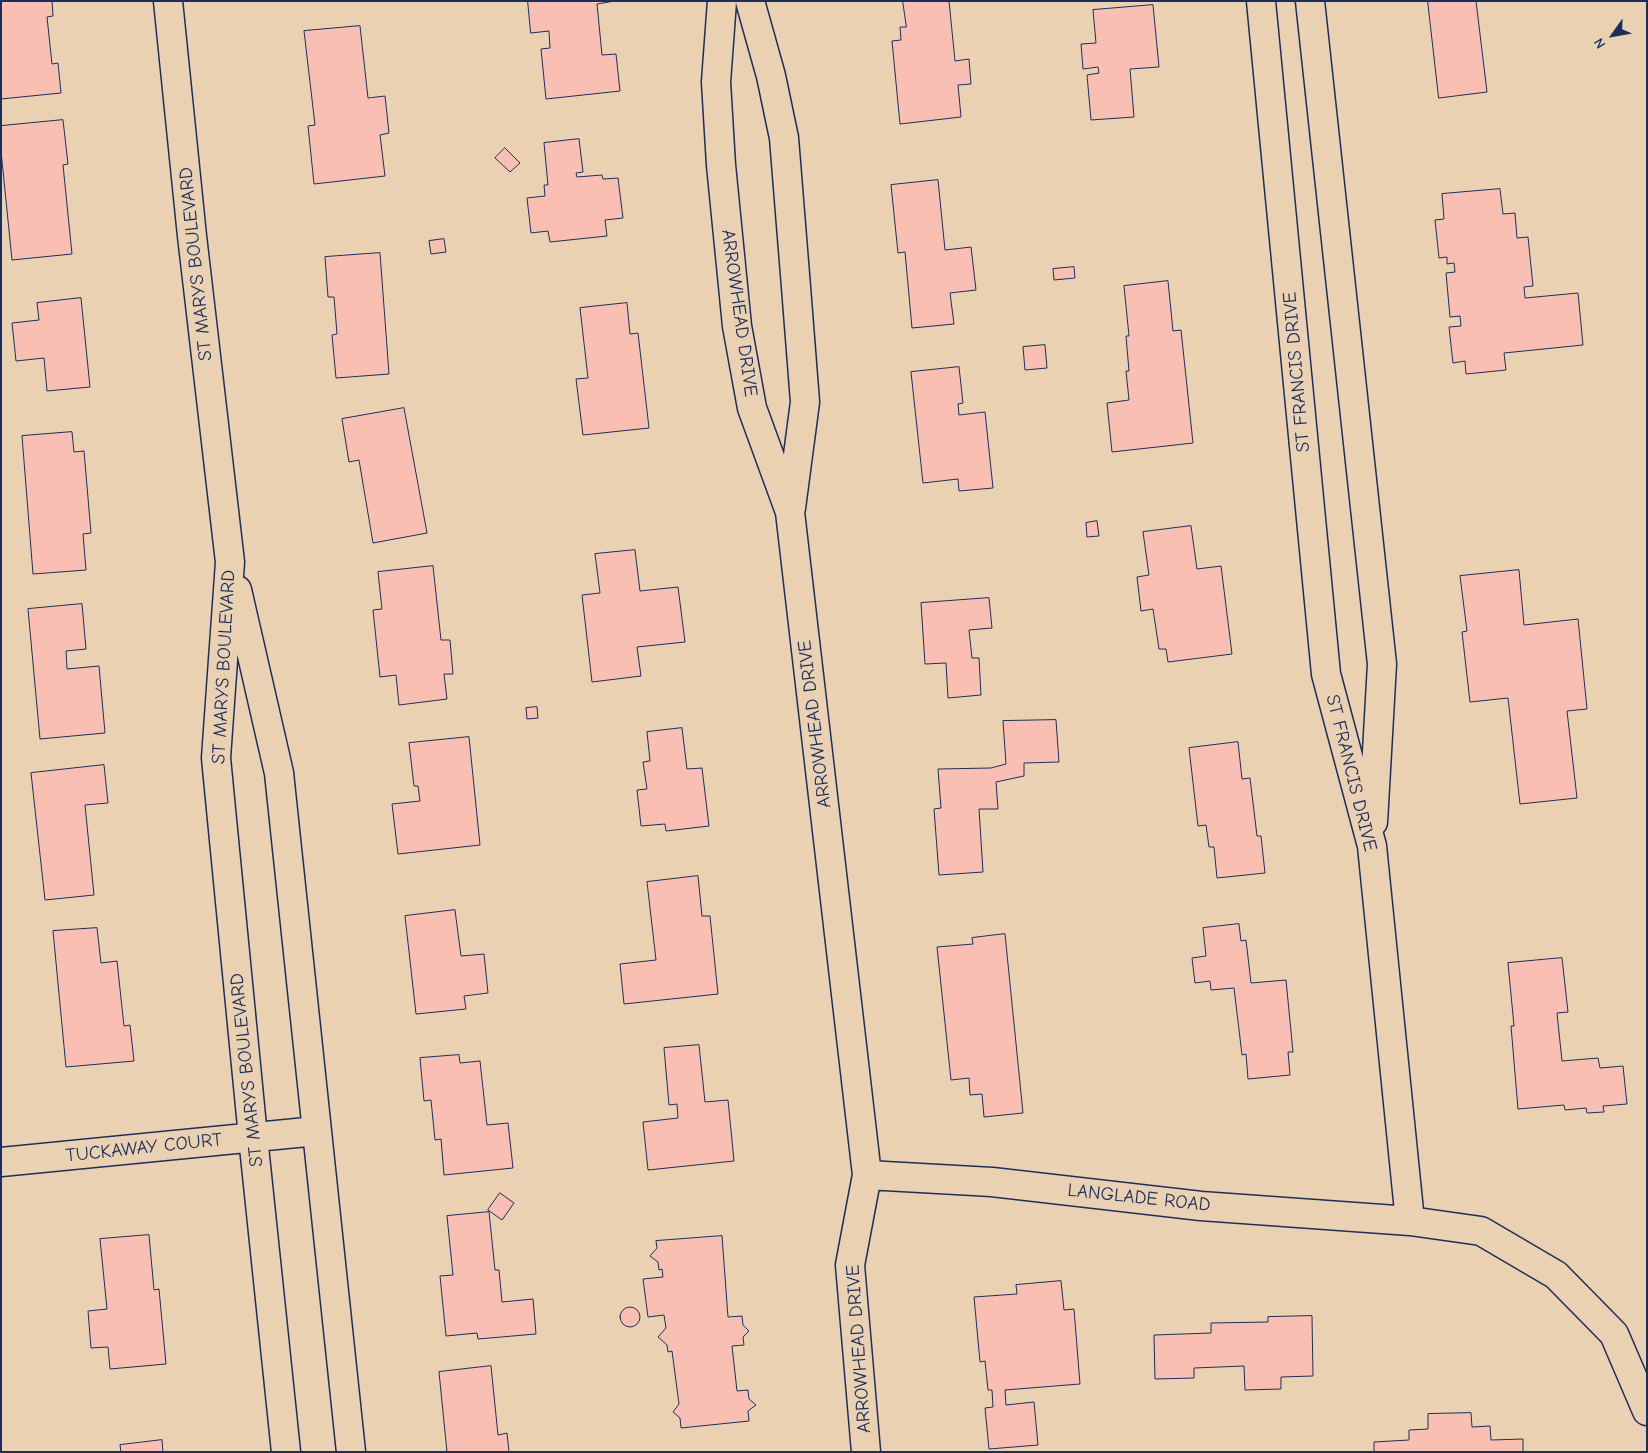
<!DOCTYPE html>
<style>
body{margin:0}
#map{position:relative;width:1648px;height:1453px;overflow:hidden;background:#ead1b2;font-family:"Comic Neue",sans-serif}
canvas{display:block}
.frame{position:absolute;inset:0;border:2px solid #1b2f5e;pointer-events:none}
.north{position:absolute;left:1588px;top:10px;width:50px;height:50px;-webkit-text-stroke:4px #ead1b2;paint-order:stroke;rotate:238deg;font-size:14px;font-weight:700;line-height:20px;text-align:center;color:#1b2f5e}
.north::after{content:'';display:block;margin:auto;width:18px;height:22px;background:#1b2f5e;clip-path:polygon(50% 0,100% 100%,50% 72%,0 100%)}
</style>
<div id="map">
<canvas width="1648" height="1453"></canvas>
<div class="frame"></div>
<div class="north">N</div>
</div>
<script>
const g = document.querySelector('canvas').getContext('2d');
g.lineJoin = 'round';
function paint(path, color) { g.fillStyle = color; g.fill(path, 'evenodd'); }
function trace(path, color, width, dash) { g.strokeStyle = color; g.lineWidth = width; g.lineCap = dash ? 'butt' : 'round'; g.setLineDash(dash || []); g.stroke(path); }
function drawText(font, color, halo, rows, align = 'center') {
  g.font = font + ' "Comic Neue",sans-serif'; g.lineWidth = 4; g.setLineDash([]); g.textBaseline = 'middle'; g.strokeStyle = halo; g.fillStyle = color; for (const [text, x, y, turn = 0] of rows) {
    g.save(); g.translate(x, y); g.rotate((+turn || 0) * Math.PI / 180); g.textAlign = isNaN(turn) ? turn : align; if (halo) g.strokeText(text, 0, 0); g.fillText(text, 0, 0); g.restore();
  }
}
const building = new Path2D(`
 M 1,1 L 52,1 L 53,16 L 47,17 L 52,64 L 58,63 L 61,93 L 1,99 Z
 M 528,1 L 615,1 L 597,4 L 602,55 L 616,54 L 620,91 L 546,99 L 541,49 L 550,48 L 549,31 L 531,33 Z
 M 903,1 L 949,1 L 955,61 L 969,59 L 971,84 L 958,85 L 961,117 L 900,124 L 892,41 L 901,40 L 900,27 L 906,27 Z
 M 1428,1 L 1476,1 L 1487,92 L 1439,98 Z
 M 1153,5 L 1159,67 L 1130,69 L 1134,117 L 1091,120 L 1087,75 L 1099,73 L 1098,67 L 1083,69 L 1081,44 L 1096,43 L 1093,10 Z
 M 360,26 L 368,98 L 385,96 L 389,133 L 380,135 L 385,176 L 314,184 L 308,126 L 315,125 L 304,31 Z
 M 63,120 L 68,164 L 63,165 L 72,254 L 12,260 L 1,151 L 1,126 Z
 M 579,139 L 583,172 L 576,173 L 577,177 L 602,175 L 603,179 L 618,178 L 623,218 L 605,220 L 607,236 L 550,242 L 548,231 L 531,233 L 527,198 L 545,196 L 544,185 L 548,185 L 544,143 Z
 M 505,148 L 520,163 L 510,172 L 495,158 Z
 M 938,180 L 945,250 L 971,247 L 976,290 L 950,293 L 954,324 L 912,328 L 905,252 L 898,253 L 891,185 Z
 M 1500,189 L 1503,214 L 1515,213 L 1517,238 L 1528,237 L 1533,286 L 1524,287 L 1525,298 L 1578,293 L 1583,345 L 1504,353 L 1506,370 L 1466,374 L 1465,361 L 1453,363 L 1449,327 L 1461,326 L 1460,316 L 1450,317 L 1446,273 L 1455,272 L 1454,263 L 1447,264 L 1447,257 L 1439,258 L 1435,220 L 1444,219 L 1442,194 Z
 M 444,239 L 446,252 L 431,254 L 429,241 Z
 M 380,253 L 389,374 L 336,378 L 332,335 L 337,334 L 334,297 L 328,297 L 325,257 Z
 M 1074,267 L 1075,278 L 1054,280 L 1053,269 Z
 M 1168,281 L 1173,331 L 1181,330 L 1193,443 L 1112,452 L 1107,403 L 1129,400 L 1126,371 L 1129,371 L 1126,336 L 1129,336 L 1124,286 Z
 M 81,298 L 90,387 L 47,391 L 44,358 L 16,361 L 12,323 L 39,320 L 37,303 Z
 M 627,303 L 630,334 L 638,333 L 649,428 L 583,435 L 576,379 L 588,378 L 580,308 Z
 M 1045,345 L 1047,368 L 1025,370 L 1023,347 Z
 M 959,367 L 963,403 L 958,404 L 959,415 L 985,412 L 993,488 L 959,491 L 958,479 L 923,483 L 911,372 Z
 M 404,408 L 427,533 L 373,543 L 359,460 L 349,462 L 342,419 Z
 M 72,432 L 74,452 L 84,451 L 91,533 L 83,534 L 86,570 L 33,574 L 22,436 Z
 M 1097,521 L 1099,536 L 1087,537 L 1086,523 Z
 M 1191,526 L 1197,569 L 1221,566 L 1232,654 L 1168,662 L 1166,649 L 1159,649 L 1153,609 L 1141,611 L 1137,577 L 1149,575 L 1143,532 Z
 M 635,550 L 640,591 L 678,587 L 685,642 L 637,647 L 641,676 L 592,682 L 582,595 L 600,593 L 595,554 Z
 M 433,566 L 441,640 L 450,640 L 453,674 L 444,674 L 447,699 L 399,705 L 396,675 L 380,677 L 373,610 L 382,609 L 378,572 Z
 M 1519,570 L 1524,625 L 1578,619 L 1587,709 L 1567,711 L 1577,798 L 1520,804 L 1508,698 L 1470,702 L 1462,632 L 1467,631 L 1460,576 Z
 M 989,598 L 992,628 L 969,630 L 972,658 L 979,658 L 981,695 L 948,698 L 946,663 L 925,664 L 921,603 Z
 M 82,604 L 86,649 L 66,651 L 67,669 L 99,666 L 105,733 L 40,739 L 28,609 Z
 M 537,707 L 538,718 L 527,719 L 526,708 Z
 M 1056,720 L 1059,762 L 1024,763 L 1024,776 L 996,782 L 998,809 L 979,809 L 983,872 L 939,875 L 934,809 L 941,808 L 938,769 L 991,768 L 1006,764 L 1003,721 Z
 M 682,728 L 687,769 L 702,768 L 709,826 L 666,831 L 665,824 L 641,826 L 637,790 L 647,789 L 643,762 L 650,761 L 647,732 Z
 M 469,737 L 480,845 L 398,854 L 392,804 L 420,801 L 418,786 L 414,786 L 409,743 Z
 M 1238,742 L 1242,779 L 1250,778 L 1257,836 L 1261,836 L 1265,873 L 1217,878 L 1214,847 L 1209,847 L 1206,825 L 1198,826 L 1189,748 Z
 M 104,765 L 108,803 L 85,805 L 94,895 L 45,900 L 31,773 Z
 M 698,876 L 702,916 L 710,916 L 718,994 L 624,1004 L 620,964 L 656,960 L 647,882 Z
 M 455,910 L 461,956 L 484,954 L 488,993 L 464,996 L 466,1009 L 416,1014 L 405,916 Z
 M 1239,924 L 1241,941 L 1246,940 L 1251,983 L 1286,980 L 1293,1052 L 1288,1052 L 1290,1075 L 1248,1079 L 1246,1054 L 1242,1055 L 1234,988 L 1211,990 L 1210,981 L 1195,983 L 1192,958 L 1206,956 L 1203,928 Z
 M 97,928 L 101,963 L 117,961 L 124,1026 L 130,1025 L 134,1061 L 66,1067 L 53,931 Z
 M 1005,934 L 1023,1113 L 984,1117 L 982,1094 L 970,1095 L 969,1078 L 951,1080 L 937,947 L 973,944 L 972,938 Z
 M 1562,958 L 1568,1012 L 1557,1013 L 1562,1061 L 1598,1058 L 1600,1068 L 1623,1066 L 1627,1104 L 1603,1106 L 1604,1112 L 1587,1113 L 1586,1108 L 1565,1110 L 1564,1105 L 1518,1109 L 1511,1026 L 1514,1026 L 1508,963 Z
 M 699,1045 L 705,1102 L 728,1100 L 734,1161 L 648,1170 L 643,1122 L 678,1118 L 677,1104 L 669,1105 L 664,1048 Z
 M 459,1055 L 460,1063 L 480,1061 L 487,1125 L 508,1123 L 513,1168 L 444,1175 L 441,1139 L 435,1140 L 431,1100 L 424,1101 L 420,1058 Z
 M 500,1193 L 514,1203 L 502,1220 L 488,1210 Z
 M 489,1212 L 495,1270 L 499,1270 L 502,1302 L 533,1299 L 536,1334 L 478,1339 L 477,1333 L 446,1336 L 440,1276 L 453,1275 L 447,1216 Z
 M 149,1235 L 154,1290 L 159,1289 L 166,1364 L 110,1369 L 108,1347 L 91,1348 L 88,1311 L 107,1309 L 100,1239 Z
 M 722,1236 L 728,1317 L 742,1316 L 743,1325 L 749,1331 L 743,1337 L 744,1345 L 732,1346 L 737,1391 L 748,1390 L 749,1399 L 756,1405 L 748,1411 L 749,1421 L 681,1428 L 680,1418 L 673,1412 L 679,1404 L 672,1351 L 668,1352 L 667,1345 L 658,1337 L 666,1328 L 664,1315 L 648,1317 L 643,1279 L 663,1277 L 662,1269 L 659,1270 L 658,1262 L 650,1256 L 657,1248 L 656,1241 Z
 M 1061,1281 L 1064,1310 L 1074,1309 L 1080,1384 L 1005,1390 L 1006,1405 L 1034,1402 L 1038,1445 L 989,1449 L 985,1408 L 993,1407 L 992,1390 L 988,1390 L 985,1361 L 980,1362 L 974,1297 L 1017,1294 L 1016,1285 Z
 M620 1317a10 10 0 1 1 20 0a10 10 0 1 1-20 0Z
 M 1312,1316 L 1313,1376 L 1281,1377 L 1281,1389 L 1245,1390 L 1244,1366 L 1194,1368 L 1194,1378 L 1155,1379 L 1154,1335 L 1211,1333 L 1211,1323 L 1268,1322 L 1268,1317 Z
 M 491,1366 L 498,1435 L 507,1433 L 509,1452 L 447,1452 L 439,1372 Z
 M 1471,1413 L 1472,1427 L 1490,1426 L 1491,1440 L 1523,1439 L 1523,1452 L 1374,1452 L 1374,1442 L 1409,1440 L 1409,1430 L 1428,1429 L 1428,1414 Z
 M 162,1440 L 163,1452 L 121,1452 L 120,1445 Z`);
const minor = new Path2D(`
 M 168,1 L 192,236 L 230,562 L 216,758 L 253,1137 L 286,1452
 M 722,1 L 716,82 L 721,165 L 737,326 L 752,408 L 790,512 L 867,1175 L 850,1265 L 866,1452
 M 750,1 L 771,76 L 784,138 L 796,287 L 805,402 L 791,508
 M 1261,1 L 1326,674 L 1372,846 L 1410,1221
 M 1310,1 L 1382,664 L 1373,822
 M 237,590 L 279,773 L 351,1452
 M 1,1162 L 317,1131
 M 867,1175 L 992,1182 L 1201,1206 L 1410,1221 L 1481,1231 L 1556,1275 L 1614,1334 L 1647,1411`);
const streetNames = [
 ["ST MARYS BOULEVARD",196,264,-96],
 ["ARROWHEAD DRIVE",739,313,82],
 ["ST FRANCIS DRIVE",1297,372,-95],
 ["ST MARYS BOULEVARD",224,667,-87],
 ["ARROWHEAD DRIVE",815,724,-97],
 ["ST FRANCIS DRIVE",1351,773,76],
 ["ST MARYS BOULEVARD",247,1070,-96],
 ["TUCKAWAY COURT",144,1148,-6],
 ["LANGLADE ROAD",1139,1198,6],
 ["ARROWHEAD DRIVE",859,1349,-94]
];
paint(building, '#f9bfb2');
trace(building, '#1b2f5e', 1);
trace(minor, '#1b2f5e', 31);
trace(minor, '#ead1b2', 28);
drawText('19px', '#1b2f5e', '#ead1b2', streetNames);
</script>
